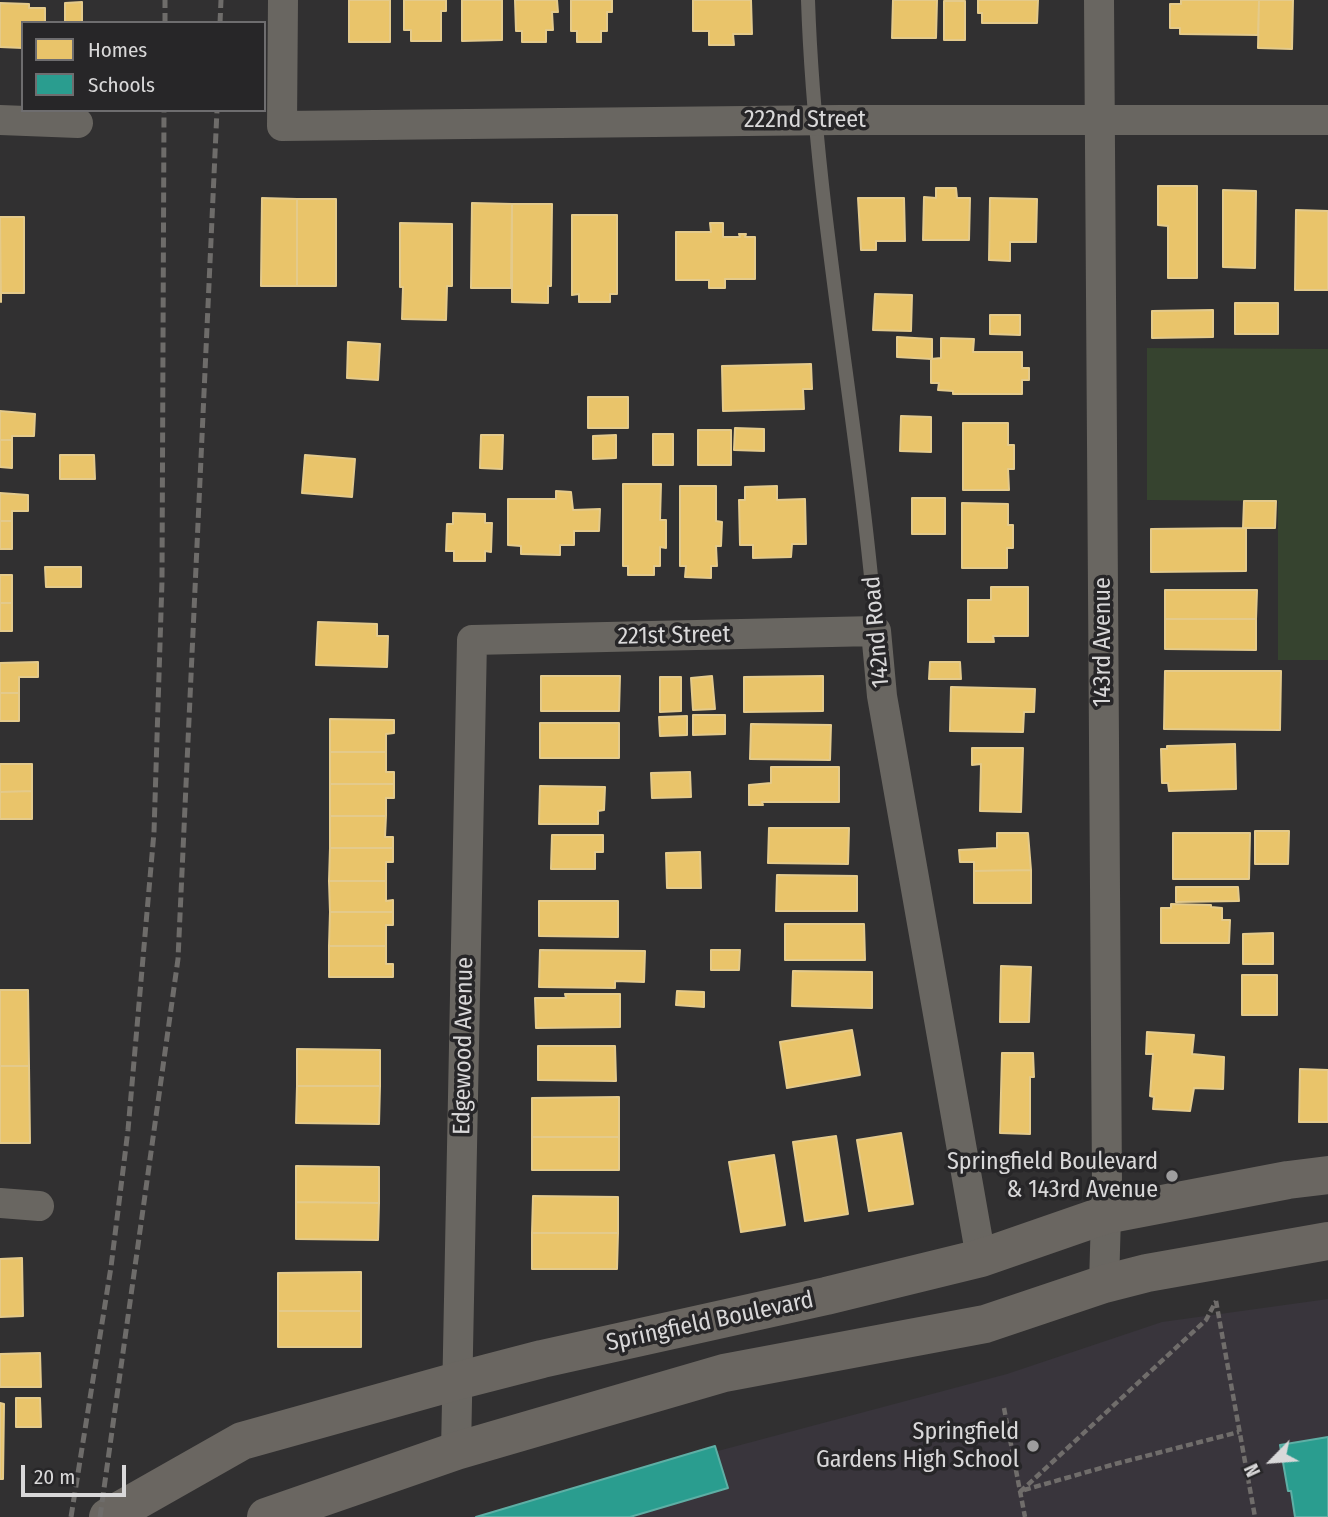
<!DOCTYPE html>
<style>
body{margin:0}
#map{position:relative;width:1328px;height:1517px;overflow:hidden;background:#313031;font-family:"Fira Sans Condensed",sans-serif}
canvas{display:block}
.legend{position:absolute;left:21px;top:21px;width:245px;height:91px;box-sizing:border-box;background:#272628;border:2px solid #6e6d6f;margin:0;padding:9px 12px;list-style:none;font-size:21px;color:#d9d8d9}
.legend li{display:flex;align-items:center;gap:14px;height:35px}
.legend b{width:35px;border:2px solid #6e6d6f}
.north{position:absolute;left:1237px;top:1426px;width:70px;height:70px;-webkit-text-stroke:5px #272628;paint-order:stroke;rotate:245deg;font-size:19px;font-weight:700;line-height:28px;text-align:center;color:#d9d8d9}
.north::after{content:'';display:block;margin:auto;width:24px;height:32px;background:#d9d8d9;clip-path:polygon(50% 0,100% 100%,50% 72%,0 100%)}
.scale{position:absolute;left:21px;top:1465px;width:105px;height:32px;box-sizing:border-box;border:4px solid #d9d8d9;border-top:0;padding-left:9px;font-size:21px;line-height:24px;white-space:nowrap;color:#d9d8d9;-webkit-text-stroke:5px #272628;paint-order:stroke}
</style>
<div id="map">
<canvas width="1328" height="1517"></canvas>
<ul class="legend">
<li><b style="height:19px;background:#e9c46a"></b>Homes</li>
<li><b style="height:19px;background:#2a9d8f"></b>Schools</li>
</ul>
<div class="north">N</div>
<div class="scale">20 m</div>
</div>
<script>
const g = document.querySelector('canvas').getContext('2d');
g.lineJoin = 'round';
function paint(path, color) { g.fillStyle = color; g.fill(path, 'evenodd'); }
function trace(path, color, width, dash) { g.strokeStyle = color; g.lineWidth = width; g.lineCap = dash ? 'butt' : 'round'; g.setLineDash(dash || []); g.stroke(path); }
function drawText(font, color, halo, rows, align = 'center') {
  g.font = font + ' "Fira Sans Condensed",sans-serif'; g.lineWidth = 7; g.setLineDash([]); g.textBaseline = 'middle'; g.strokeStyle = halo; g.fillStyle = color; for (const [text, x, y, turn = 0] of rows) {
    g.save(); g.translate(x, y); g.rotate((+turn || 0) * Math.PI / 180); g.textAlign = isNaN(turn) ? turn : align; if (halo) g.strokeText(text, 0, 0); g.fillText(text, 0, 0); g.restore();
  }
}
const built = new Path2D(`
 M 1328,1299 L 1328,1517 L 470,1517 L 1007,1374 L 1162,1322 Z`);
const green = new Path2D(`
 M 1147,348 L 1328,349 L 1328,660 L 1278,660 L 1278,501 L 1147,500 Z`);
const homes = new Path2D(`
 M 349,0 L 390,0 L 390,42 L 349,42 Z
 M 404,0 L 446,0 L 446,11 L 441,11 L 441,41 L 411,41 L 411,30 L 404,30 Z
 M 462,0 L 502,0 L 502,40 L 462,41 Z
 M 515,0 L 557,0 L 558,12 L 552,12 L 553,30 L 546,30 L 546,42 L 522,42 L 522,31 L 516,31 Z
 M 571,0 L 612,0 L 612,12 L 607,12 L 607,31 L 601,31 L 601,42 L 577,42 L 577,31 L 571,31 Z
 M 693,0 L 751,0 L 752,34 L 733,34 L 734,45 L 709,45 L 709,31 L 693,31 Z
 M 893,0 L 937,0 L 936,38 L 892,38 Z
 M 978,0 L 1038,0 L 1037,23 L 982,23 L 982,13 L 978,13 Z
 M 1181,0 L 1259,0 L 1258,35 L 1180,34 L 1180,28 L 1170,28 L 1170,4 L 1181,4 Z
 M 1259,0 L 1293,0 L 1292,49 L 1258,48 Z
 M 944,1 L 965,1 L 965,40 L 944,40 Z
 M 82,2 L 82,23 L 65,23 L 65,3 Z
 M 0,3 L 29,4 L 29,8 L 45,8 L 45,23 L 23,23 L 23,48 L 0,47 Z
 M 1158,186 L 1197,186 L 1197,278 L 1168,278 L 1168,226 L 1158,225 Z
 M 936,188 L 956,188 L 957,198 L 970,198 L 969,240 L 923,240 L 924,197 L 936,198 Z
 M 1223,190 L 1256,191 L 1255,268 L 1223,267 Z
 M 262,198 L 297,199 L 297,286 L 261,286 Z
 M 858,198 L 904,198 L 905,241 L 876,241 L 876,250 L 861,250 Z
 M 990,198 L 1037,199 L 1036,242 L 1010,242 L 1010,261 L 989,260 Z
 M 297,199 L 336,199 L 336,286 L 297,286 Z
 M 472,203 L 512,204 L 511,288 L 471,288 Z
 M 512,204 L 552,204 L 551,286 L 548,286 L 548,303 L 512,302 Z
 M 1296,210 L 1328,211 L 1328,290 L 1295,290 Z
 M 572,215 L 617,215 L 617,294 L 610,294 L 610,302 L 579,302 L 579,294 L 572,295 Z
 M 0,217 L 24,217 L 24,293 L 1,293 L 1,302 Z
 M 400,223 L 452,224 L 452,286 L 447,286 L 446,320 L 402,319 L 403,287 L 400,287 Z
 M 710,223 L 723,223 L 723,237 L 740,237 L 739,234 L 746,234 L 745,237 L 755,237 L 755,279 L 725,279 L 725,288 L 709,288 L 709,280 L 676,280 L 676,232 L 711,232 Z
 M 875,294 L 912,295 L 911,331 L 873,330 Z
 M 1235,303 L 1278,303 L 1278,334 L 1235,334 Z
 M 1213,310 L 1213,337 L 1152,338 L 1152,311 Z
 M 990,315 L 1020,315 L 1020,335 L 990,334 Z
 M 897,337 L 932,339 L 932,359 L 897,357 Z
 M 941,338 L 974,339 L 973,352 L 1022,352 L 1022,368 L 1029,368 L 1029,380 L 1022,380 L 1022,394 L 953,394 L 953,391 L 938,390 L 939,383 L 931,383 L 931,359 L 941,358 Z
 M 348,342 L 380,344 L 378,380 L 347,378 Z
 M 811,364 L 812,389 L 803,389 L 804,409 L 723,411 L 722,366 Z
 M 588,397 L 628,397 L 628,428 L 588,428 Z
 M 0,411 L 35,414 L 34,436 L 12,436 L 12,440 L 0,440 Z
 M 901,416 L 931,417 L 931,452 L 900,451 Z
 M 963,423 L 1008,423 L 1008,445 L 1014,445 L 1014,469 L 1008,469 L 1009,490 L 963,490 Z
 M 735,428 L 764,429 L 764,451 L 734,450 Z
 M 698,430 L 731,430 L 731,465 L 698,465 Z
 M 653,434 L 673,434 L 673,465 L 653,465 Z
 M 481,435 L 503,435 L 502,469 L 480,468 Z
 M 616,435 L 616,458 L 593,459 L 593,436 Z
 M 0,440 L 12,440 L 12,468 L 0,467 Z
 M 60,455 L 94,455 L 95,479 L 60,479 Z
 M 305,455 L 355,459 L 352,497 L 302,493 Z
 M 623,484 L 661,484 L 660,520 L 666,520 L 666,548 L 660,547 L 660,566 L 654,566 L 654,575 L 628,575 L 628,566 L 623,566 Z
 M 680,486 L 716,486 L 716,521 L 722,522 L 721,546 L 716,546 L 717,566 L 711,566 L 711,578 L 685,577 L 686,566 L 680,566 Z
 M 777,486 L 777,500 L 805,499 L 806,544 L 792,544 L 791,557 L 753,558 L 753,545 L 740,545 L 739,500 L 745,500 L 745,487 Z
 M 556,491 L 571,492 L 573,510 L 600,509 L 599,531 L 574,531 L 574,545 L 560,545 L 560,555 L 521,554 L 521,546 L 508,545 L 508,499 L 556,499 Z
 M 0,493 L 28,495 L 28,511 L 12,511 L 12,521 L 0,521 Z
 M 912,498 L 945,498 L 945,534 L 912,534 Z
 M 1244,501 L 1276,501 L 1275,528 L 1243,528 Z
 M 962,503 L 1008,504 L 1008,525 L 1013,525 L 1013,548 L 1007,548 L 1007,568 L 962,568 Z
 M 453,513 L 485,514 L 485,523 L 492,523 L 491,552 L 485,551 L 485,561 L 454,561 L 454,551 L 446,551 L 447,524 L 453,524 Z
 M 0,521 L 12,521 L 12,549 L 0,549 Z
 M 1246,528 L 1246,571 L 1151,572 L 1151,529 Z
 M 45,567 L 81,567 L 81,587 L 46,587 Z
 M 0,575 L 12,575 L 12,603 L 0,603 Z
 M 991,587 L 1028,587 L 1028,636 L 993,636 L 994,642 L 968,642 L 968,600 L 991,600 Z
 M 1165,590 L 1257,590 L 1256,619 L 1165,619 Z
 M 0,603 L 12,603 L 12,631 L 0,631 Z
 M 1165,619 L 1256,619 L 1256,650 L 1165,649 Z
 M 318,622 L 377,624 L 377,636 L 388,636 L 387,667 L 316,665 Z
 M 38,662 L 38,677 L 19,677 L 19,693 L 0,693 L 0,663 Z
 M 930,662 L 960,662 L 961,679 L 929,679 Z
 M 1165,671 L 1281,671 L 1280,730 L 1164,729 Z
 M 541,676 L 620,676 L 619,711 L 541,711 Z
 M 712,676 L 715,709 L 693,710 L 691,678 Z
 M 823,676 L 823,711 L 744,712 L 744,677 Z
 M 660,677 L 681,677 L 681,711 L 660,712 Z
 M 951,687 L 1035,689 L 1034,712 L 1024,712 L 1023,732 L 950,731 Z
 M 0,693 L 19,693 L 19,721 L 0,721 Z
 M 693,715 L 725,715 L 725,734 L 693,735 Z
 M 687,716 L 687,735 L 660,736 L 659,717 Z
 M 330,719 L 394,720 L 394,733 L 386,734 L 386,752 L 330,752 Z
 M 540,723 L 619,723 L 619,758 L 540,758 Z
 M 751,724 L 831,725 L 830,760 L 750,759 Z
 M 1235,744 L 1236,789 L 1169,791 L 1168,783 L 1162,783 L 1161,749 L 1167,749 L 1167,746 Z
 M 972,748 L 1023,748 L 1021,812 L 980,811 L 981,764 L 972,765 Z
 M 330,752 L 386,752 L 386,772 L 394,772 L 394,784 L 330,784 Z
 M 0,764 L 32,764 L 32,791 L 0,792 Z
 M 771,767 L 839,767 L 839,802 L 762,802 L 763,805 L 749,805 L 749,785 L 771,783 Z
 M 690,772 L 691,797 L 652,798 L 651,773 Z
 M 330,784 L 394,784 L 394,798 L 386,798 L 386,816 L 330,816 Z
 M 540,786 L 605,787 L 604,810 L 598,811 L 598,824 L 539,824 Z
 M 32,791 L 32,819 L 0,819 L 0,792 Z
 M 330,816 L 386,816 L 385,837 L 393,837 L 393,848 L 330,848 Z
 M 769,828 L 849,828 L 848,864 L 768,863 Z
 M 1255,831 L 1289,831 L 1288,864 L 1255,864 Z
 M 997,833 L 1028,833 L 1031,870 L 974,871 L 974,862 L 960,862 L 959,850 L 997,848 Z
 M 1173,833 L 1250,833 L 1249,879 L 1173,879 Z
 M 552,835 L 603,835 L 603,852 L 595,852 L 595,869 L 551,869 Z
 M 330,848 L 393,848 L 393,862 L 386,862 L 386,881 L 329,881 Z
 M 700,852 L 701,888 L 667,888 L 666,853 Z
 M 1031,870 L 1031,903 L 974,903 L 974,871 Z
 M 777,875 L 857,876 L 857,911 L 776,911 Z
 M 329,881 L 386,881 L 386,901 L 393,900 L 393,912 L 330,912 Z
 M 1176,887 L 1238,887 L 1239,901 L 1176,902 Z
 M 539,901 L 618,901 L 618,937 L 539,936 Z
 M 1171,904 L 1211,905 L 1211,907 L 1222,908 L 1222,920 L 1230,920 L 1229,943 L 1161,943 L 1161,908 L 1171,908 Z
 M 330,912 L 393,912 L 393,925 L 386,925 L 386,946 L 329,946 Z
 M 785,924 L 864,924 L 865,960 L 785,960 Z
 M 1273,933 L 1273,964 L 1243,964 L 1243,934 Z
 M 329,946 L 386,946 L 386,964 L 393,964 L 393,977 L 329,977 Z
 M 540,950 L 645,951 L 644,982 L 615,981 L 615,988 L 539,987 Z
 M 711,950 L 740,950 L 739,970 L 711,970 Z
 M 1001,966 L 1031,967 L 1029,1022 L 1000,1022 Z
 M 793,971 L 872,972 L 872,1008 L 792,1006 Z
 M 1242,975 L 1277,975 L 1277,1015 L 1242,1015 Z
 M 0,990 L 28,990 L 29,1066 L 0,1066 Z
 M 677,991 L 704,992 L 704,1007 L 676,1005 Z
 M 565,994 L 620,994 L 620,1027 L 536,1028 L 535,998 L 566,998 Z
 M 852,1030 L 860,1075 L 787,1088 L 780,1042 Z
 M 1147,1032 L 1194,1035 L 1192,1054 L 1224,1057 L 1223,1089 L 1194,1088 L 1190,1111 L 1153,1109 L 1154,1097 L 1150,1096 L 1153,1054 L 1146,1054 Z
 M 538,1046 L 615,1046 L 616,1081 L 538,1080 Z
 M 297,1049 L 380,1050 L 380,1086 L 297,1086 Z
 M 1002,1053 L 1033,1053 L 1034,1077 L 1030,1077 L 1030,1134 L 1000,1133 Z
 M 0,1066 L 29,1066 L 30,1143 L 0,1143 Z
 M 1300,1069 L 1328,1070 L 1328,1122 L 1299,1122 Z
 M 297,1086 L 380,1086 L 379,1124 L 296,1123 Z
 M 619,1097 L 619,1137 L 532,1137 L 532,1098 Z
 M 901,1133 L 913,1204 L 869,1211 L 857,1140 Z
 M 836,1136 L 848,1214 L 805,1221 L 793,1142 Z
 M 532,1137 L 619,1137 L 619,1170 L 532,1170 Z
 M 774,1155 L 785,1225 L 741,1232 L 729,1162 Z
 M 296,1166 L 379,1167 L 379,1203 L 296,1202 Z
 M 533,1196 L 618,1197 L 618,1233 L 532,1233 Z
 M 296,1202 L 379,1203 L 378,1240 L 296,1239 Z
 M 532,1233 L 618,1233 L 617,1269 L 532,1269 Z
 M 22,1258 L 23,1316 L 0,1317 L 0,1259 Z
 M 361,1272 L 361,1311 L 278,1311 L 278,1273 Z
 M 278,1311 L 361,1311 L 361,1347 L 278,1347 Z
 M 40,1353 L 41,1387 L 0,1387 L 0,1354 Z
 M 16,1398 L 40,1398 L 41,1427 L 16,1427 Z
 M 0,1403 L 4,1404 L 3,1479 L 0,1479 Z`);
const schools = new Path2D(`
 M 1328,1437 L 1328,1517 L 1295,1517 L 1291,1491 L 1288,1491 L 1280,1445 Z
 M 715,1446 L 728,1488 L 630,1517 L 476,1517 Z`);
const path = new Path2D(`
 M 1216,1301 L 1255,1517
 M 1004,1408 L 1025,1517
 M 1024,1490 L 1115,1464 L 1239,1432
 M 1020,1492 L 1206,1320 L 1216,1301`);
const service = new Path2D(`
 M 808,0 C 815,212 859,420 876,631`);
const minor = new Path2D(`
 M 283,0 L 282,126 L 839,120 L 1328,120
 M 1099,0 L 1107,1182 L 1104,1284
 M 0,120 L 78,123
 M 0,1203 L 39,1206
 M 456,1451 L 472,640 L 876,631 L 882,696 L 981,1258`);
const primary = new Path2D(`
 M 108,1517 L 242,1441 L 457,1381 L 542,1359 L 826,1296 L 981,1258 L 1105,1215 L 1288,1180 L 1328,1175
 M 266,1517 L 456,1451 L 724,1373 L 985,1324 L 1104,1284 L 1147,1273 L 1328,1241`);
const rail = new Path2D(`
 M 165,23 L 165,0
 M 220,23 L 221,0
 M 71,1517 L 111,1267 L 128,1130 L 154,832 L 162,581 L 164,110
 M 100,1517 L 178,959 L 217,110`);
const markers = [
 [1172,1176,7,"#9e9d9e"],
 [1033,1446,7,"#9e9d9e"]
];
const streetNames = [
 ["222nd Street",805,120],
 ["142nd Road",877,632,-95],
 ["221st Street",674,636,-1],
 ["143rd Avenue",1103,642,-90],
 ["Edgewood Avenue",464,1046,-89],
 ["Springfield Boulevard",710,1322,-12]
];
const poiNames = [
 ["Springfield Boulevard",1158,1162],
 ["& 143rd Avenue",1158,1190],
 ["Springfield",1019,1432],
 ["Gardens High School",1019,1460]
];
paint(built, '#39353c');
paint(green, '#36432f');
paint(homes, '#e9c46a');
trace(homes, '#e4ca8b', 2);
paint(schools, '#2a9d8f');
trace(schools, '#5eafa5', 2);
trace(path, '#706d6b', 4.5, [7, 3.5]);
trace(service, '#696661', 14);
trace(minor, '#696661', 30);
trace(primary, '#6a6661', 38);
trace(rail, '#6e6c6a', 5, [10, 5]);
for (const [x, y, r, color] of markers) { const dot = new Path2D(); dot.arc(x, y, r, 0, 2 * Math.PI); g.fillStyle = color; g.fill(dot); trace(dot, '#272628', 2.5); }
drawText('24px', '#d9d8d9', '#272628', streetNames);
drawText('24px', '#d9d8d9', '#272628', poiNames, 'right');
</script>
